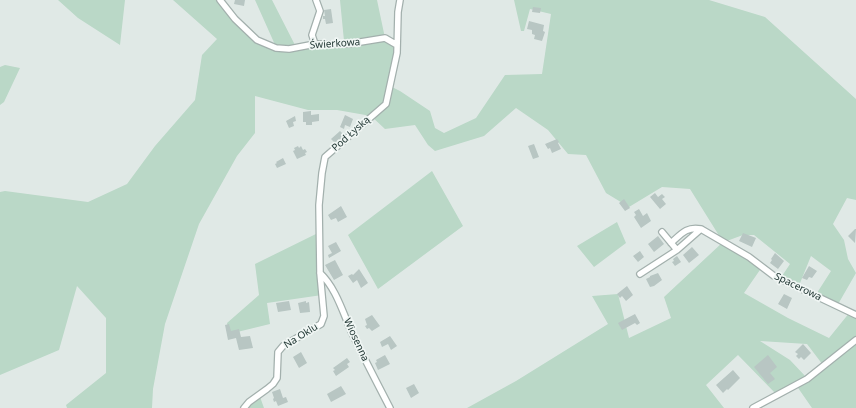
<!DOCTYPE html>
<meta charset="utf-8">
<style>
body{margin:0}
canvas{display:block;background:#e0e9e6}
</style>
<canvas width="856" height="408"></canvas>
<script>
const g = document.querySelector('canvas').getContext('2d');
g.lineJoin = 'round';
function paint(path, color) { g.fillStyle = color; g.fill(path, 'evenodd'); }
function trace(path, color, width, dash) { g.strokeStyle = color; g.lineWidth = width; g.lineCap = dash ? 'butt' : 'round'; g.setLineDash(dash || []); g.stroke(path); }
function drawText(font, color, halo, rows, align = 'center') {
  g.font = font + ' "Noto Sans",sans-serif'; g.lineWidth = 3.5; g.setLineDash([]); g.textBaseline = 'middle'; g.strokeStyle = halo; g.fillStyle = color; for (const [text, x, y, turn = 0] of rows) {
    g.save(); g.translate(x, y); g.rotate((+turn || 0) * Math.PI / 180); g.textAlign = isNaN(turn) ? turn : align; if (halo) g.strokeText(text, 0, 0); g.fillText(text, 0, 0); g.restore();
  }
}
const green = new Path2D(`
 M 58,0 L 125,0 L 120,45 L 78,18 Z
 M 173,0 L 220,0 L 257,40 L 276,47 L 255,0 L 272,0 L 296,47 L 359,41 L 344,41 L 340,0 L 377,0 L 385,38 L 397,45 L 390,86 L 400,91 L 430,111 L 435,128 L 444,133 L 476,118 L 505,75 L 542,74 L 551,14 L 530,9 L 524,31 L 521,31 L 514,0 L 709,0 L 765,17 L 856,99 L 856,200 L 847,198 L 833,224 L 844,240 L 848,259 L 856,273 L 837,306 L 815,296 L 831,271 L 811,256 L 798,288 L 780,279 L 790,264 L 754,235 L 743,235 L 724,242 L 762,267 L 744,293 L 788,318 L 829,338 L 850,312 L 856,315 L 856,408 L 812,408 L 796,385 L 777,395 L 738,355 L 706,385 L 724,408 L 467,408 L 516,381 L 608,324 L 592,296 L 618,294 L 629,338 L 671,318 L 664,297 L 723,242 L 690,189 L 662,187 L 629,207 L 606,193 L 586,155 L 568,154 L 548,130 L 516,108 L 484,136 L 435,151 L 428,145 L 415,125 L 385,129 L 371,116 L 337,110 L 308,110 L 255,96 L 255,133 L 237,156 L 199,224 L 165,324 L 153,389 L 152,408 L 67,408 L 66,405 L 106,373 L 106,318 L 77,286 L 59,350 L 0,375 L 0,192 L 5,191 L 88,202 L 127,184 L 155,146 L 195,100 L 202,55 L 217,39 ZM 760,341 L 807,344 L 823,365 L 807,378 L 790,360 Z
 M 5,65 L 20,68 L 4,102 L 0,105 L 0,67 Z
 M 432,171 L 463,226 L 378,289 L 348,235 Z
 M 617,222 L 626,243 L 594,267 L 577,246 Z
 M 320,232 L 322,295 L 267,303 L 270,324 L 229,334 L 227,323 L 259,295 L 255,264 Z
 M 259,394 L 264,408 L 244,408 Z`);
const building = new Path2D(`
 M 235,0 L 245,0 L 244,6 L 234,4 Z
 M 533,7 L 541,8 L 540,13 L 532,12 Z
 M 331,9 L 333,23 L 326,24 L 325,19 L 323,19 L 323,16 L 325,16 L 324,10 Z
 M 529,21 L 544,25 L 543,31 L 545,32 L 542,41 L 534,39 L 535,35 L 532,34 L 532,30 L 527,29 Z
 M 311,111 L 311,115 L 319,114 L 319,121 L 312,122 L 312,125 L 306,125 L 306,122 L 303,122 L 303,112 Z
 M 345,115 L 353,119 L 350,127 L 345,125 L 344,129 L 340,127 Z
 M 295,116 L 296,121 L 293,122 L 294,126 L 289,128 L 286,121 Z
 M 340,131 L 344,135 L 335,143 L 331,139 Z
 M 557,139 L 559,142 L 558,143 L 561,149 L 552,153 L 550,148 L 548,149 L 545,144 Z
 M 534,144 L 539,157 L 533,159 L 528,146 Z
 M 298,146 L 299,148 L 301,146 L 303,150 L 305,149 L 307,152 L 305,153 L 306,155 L 297,159 L 293,151 L 295,150 L 294,148 Z
 M 283,158 L 286,164 L 277,168 L 275,164 L 277,163 L 276,162 Z
 M 655,193 L 658,197 L 662,194 L 665,197 L 662,199 L 666,204 L 660,209 L 650,197 Z
 M 624,199 L 630,208 L 625,211 L 619,203 Z
 M 341,206 L 347,217 L 338,222 L 336,218 L 331,220 L 328,215 Z
 M 639,209 L 643,216 L 647,213 L 651,221 L 641,228 L 634,217 L 636,215 L 634,212 Z
 M 855,229 L 856,229 L 855,243 L 848,236 Z
 M 743,233 L 756,238 L 752,247 L 739,241 Z
 M 658,236 L 664,244 L 654,252 L 648,244 Z
 M 336,242 L 341,251 L 329,258 L 328,255 L 332,253 L 328,246 Z
 M 692,247 L 699,255 L 689,263 L 683,255 Z
 M 640,251 L 644,257 L 638,262 L 633,256 Z
 M 775,253 L 784,261 L 778,269 L 770,263 L 772,260 L 771,259 Z
 M 677,256 L 681,262 L 675,266 L 672,262 L 674,261 L 673,259 Z
 M 335,260 L 343,275 L 334,280 L 325,265 Z
 M 809,266 L 817,271 L 812,278 L 809,277 L 807,280 L 802,278 Z
 M 359,269 L 368,283 L 361,288 L 357,280 L 353,283 L 348,276 L 352,274 L 353,275 Z
 M 658,273 L 662,280 L 654,286 L 650,287 L 646,279 L 650,277 L 650,276 Z
 M 627,286 L 633,295 L 626,301 L 622,296 L 620,298 L 617,294 Z
 M 784,294 L 792,298 L 787,309 L 778,304 Z
 M 289,301 L 291,310 L 278,312 L 276,303 Z
 M 306,301 L 306,303 L 309,302 L 310,312 L 300,313 L 298,303 Z
 M 635,314 L 640,323 L 637,325 L 635,323 L 622,330 L 618,323 Z
 M 372,315 L 380,326 L 372,331 L 369,328 L 367,329 L 365,326 L 367,325 L 365,319 Z
 M 229,324 L 231,331 L 239,329 L 241,337 L 250,336 L 253,348 L 239,350 L 236,338 L 228,340 L 225,325 Z
 M 390,336 L 397,346 L 391,350 L 388,344 L 382,347 L 380,342 Z
 M 803,344 L 811,353 L 804,360 L 801,357 L 799,359 L 796,356 L 798,354 L 795,352 Z
 M 301,352 L 307,363 L 299,368 L 293,357 Z
 M 385,355 L 390,364 L 378,370 L 375,363 L 377,362 L 376,360 Z
 M 768,355 L 777,367 L 770,373 L 775,379 L 768,384 L 754,367 Z
 M 347,358 L 350,362 L 347,364 L 349,367 L 336,376 L 333,371 L 335,370 L 333,368 Z
 M 733,370 L 740,378 L 728,390 L 727,389 L 723,393 L 716,385 Z
 M 414,384 L 419,393 L 411,398 L 406,388 Z
 M 341,386 L 346,394 L 331,402 L 327,394 Z
 M 280,389 L 283,398 L 286,397 L 288,402 L 278,406 L 276,401 L 274,402 L 273,399 L 274,398 L 272,392 Z`);
const minor = new Path2D(`
 M 220,0 L 235,19 L 257,40 L 276,48 L 289,49 L 315,44 L 348,44 L 385,38 L 397,45
 M 315,44 L 312,35 L 320,11 L 316,0
 M 662,232 L 677,250
 M 671,243 C 681,234 687,226 701,229
 M 320,273 C 336,288 343,313 352,333 C 364,358 377,383 390,408
 M 640,274 L 677,250 L 701,229 L 749,257 L 774,276 L 856,315
 M 244,408 L 249,402 L 267,389 L 273,384 L 277,378 L 278,352 L 283,346 L 321,324 L 324,316 L 320,273 L 319,205 L 322,173 L 325,157 L 386,104 L 397,53 L 398,12 L 400,0
 M 753,408 L 807,379 L 856,340`);
const streetNames = [
 ["Świerkowa",335,44,-4],
 ["Pod Łyską",351,134,-42],
 ["Spacerowa",798,287,26],
 ["Na Oklu",301,336,-32],
 ["Wiosenna",356,340,65]
];
paint(green, '#bad8c7');
paint(building, '#b8c6c3');
trace(minor, '#a3b0ad', 8);
trace(minor, '#fff', 5.5);
drawText('10px', '#223835', '#f0f6f4', streetNames);
</script>
